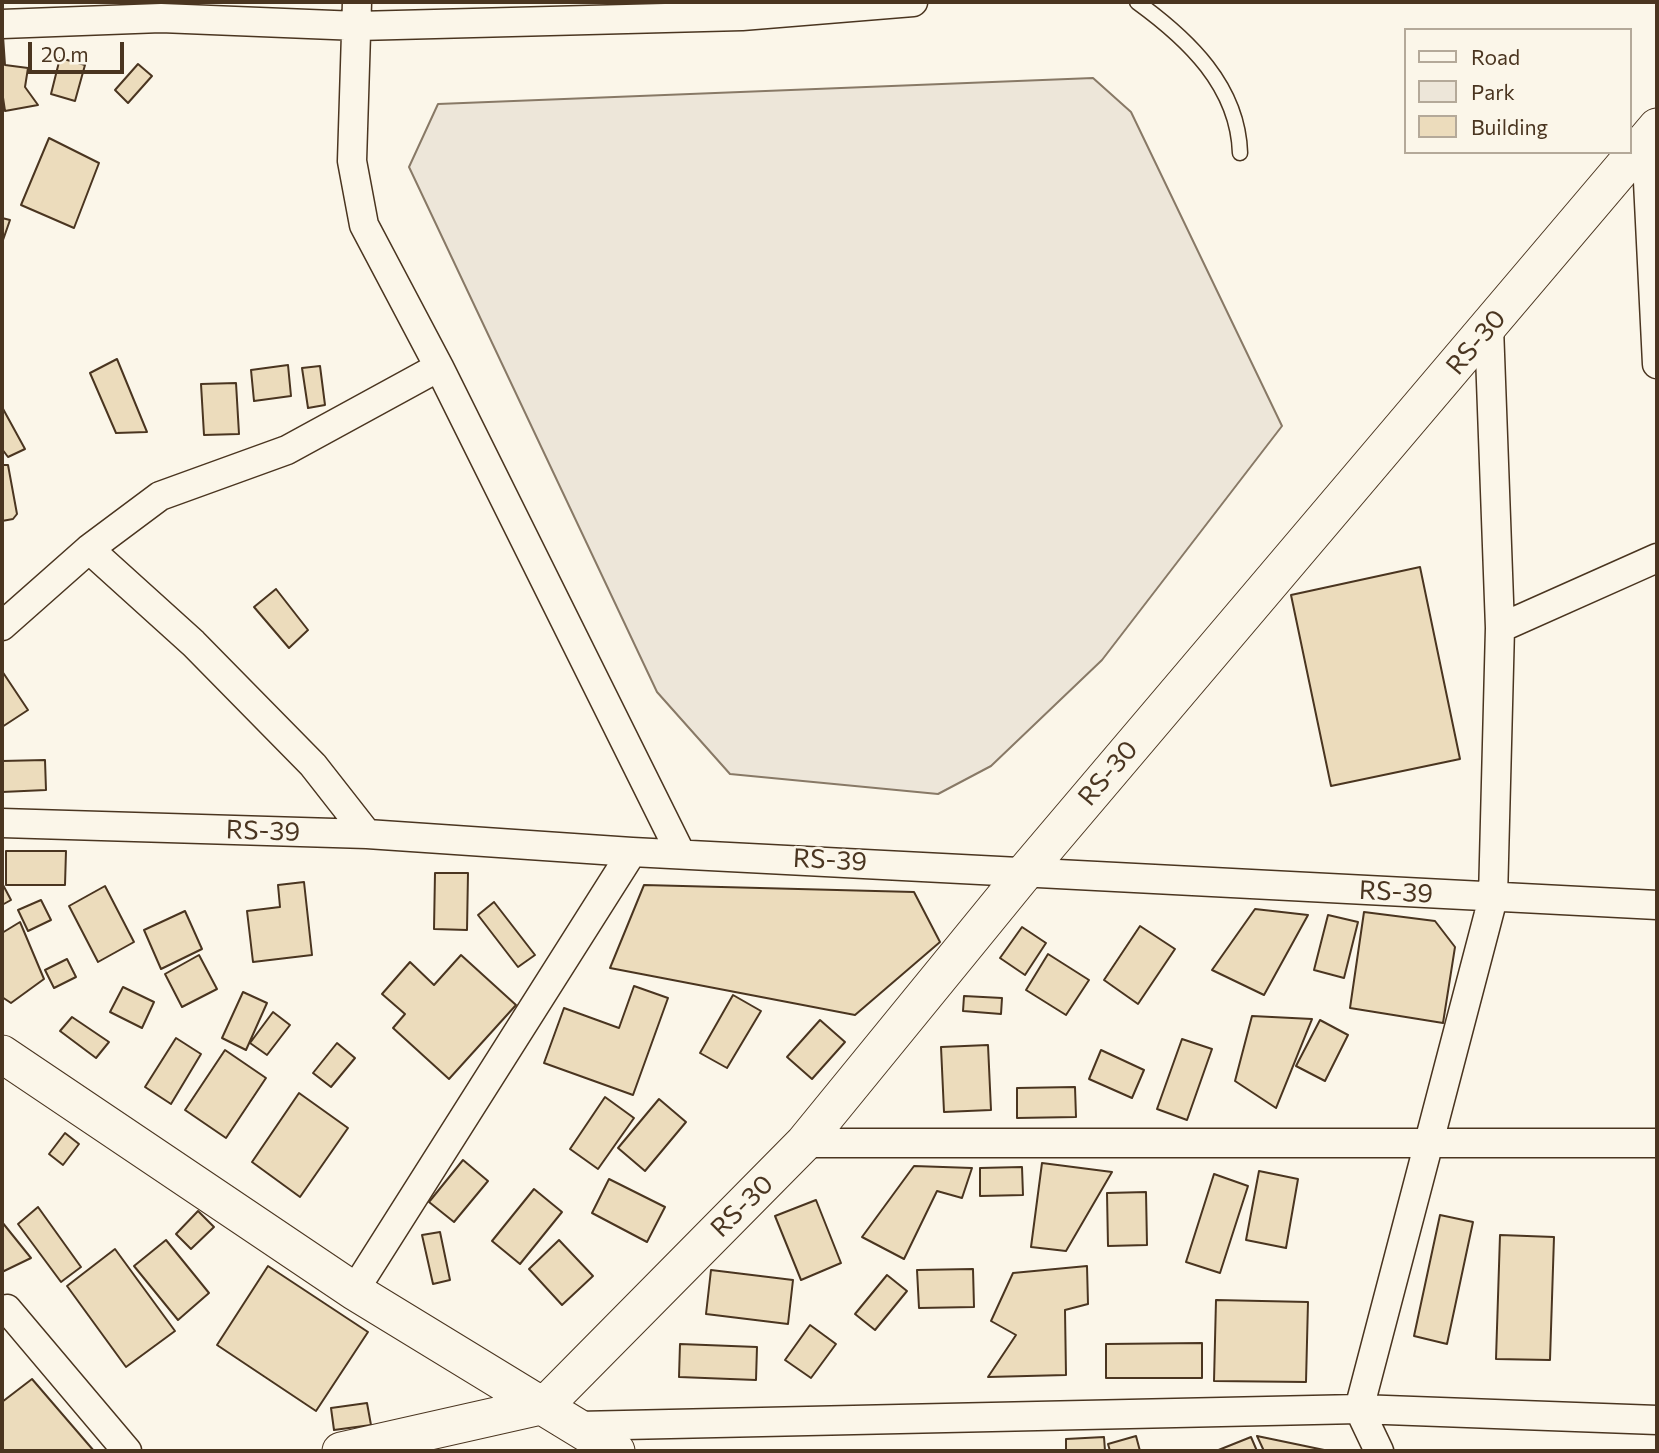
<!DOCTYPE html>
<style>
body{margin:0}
#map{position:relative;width:1659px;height:1453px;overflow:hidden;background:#fbf6e9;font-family:Commissioner,sans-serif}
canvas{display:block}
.frame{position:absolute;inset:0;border:4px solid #4a3520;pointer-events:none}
.legend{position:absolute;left:1404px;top:28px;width:228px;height:126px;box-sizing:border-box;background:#fbf6e9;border:2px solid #b4a999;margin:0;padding:9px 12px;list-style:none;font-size:21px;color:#4a3520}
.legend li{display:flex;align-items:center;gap:14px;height:35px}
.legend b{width:35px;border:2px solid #b4a999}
.scale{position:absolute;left:28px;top:42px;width:96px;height:32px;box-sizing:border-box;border:4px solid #4a3520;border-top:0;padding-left:9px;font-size:21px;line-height:24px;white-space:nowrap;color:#4a3520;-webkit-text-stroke:5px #fbf6e9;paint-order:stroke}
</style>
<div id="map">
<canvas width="1659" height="1453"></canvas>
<div class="frame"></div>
<ul class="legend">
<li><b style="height:9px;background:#fbf6e9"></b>Road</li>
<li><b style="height:19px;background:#ede6d9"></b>Park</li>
<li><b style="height:19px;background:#ecdcbc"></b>Building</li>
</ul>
<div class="scale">20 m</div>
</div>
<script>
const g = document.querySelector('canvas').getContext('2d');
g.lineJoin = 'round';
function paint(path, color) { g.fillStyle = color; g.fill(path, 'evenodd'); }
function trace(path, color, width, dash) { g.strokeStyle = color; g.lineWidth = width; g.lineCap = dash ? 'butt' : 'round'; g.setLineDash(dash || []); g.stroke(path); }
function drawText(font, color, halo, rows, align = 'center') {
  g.font = font + ' Commissioner,sans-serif'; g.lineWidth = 5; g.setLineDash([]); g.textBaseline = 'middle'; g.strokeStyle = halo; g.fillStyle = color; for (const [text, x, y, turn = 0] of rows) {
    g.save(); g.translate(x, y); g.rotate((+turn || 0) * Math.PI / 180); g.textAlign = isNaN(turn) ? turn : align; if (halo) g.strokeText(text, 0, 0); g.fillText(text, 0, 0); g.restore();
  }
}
const green = new Path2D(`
 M 1093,78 L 1131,112 L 1282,426 L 1102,660 L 991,766 L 938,794 L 730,774 L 657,692 L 409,167 L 438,104 Z`);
const building = new Path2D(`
 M 3,36 L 5,65 L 28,68 L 25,87 L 38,105 L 5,111 L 2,91 Z
 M 60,58 L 85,65 L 75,101 L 51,94 Z
 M 138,64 L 152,76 L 128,103 L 115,90 Z
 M 49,138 L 99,163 L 74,228 L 21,205 Z
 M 2,218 L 10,220 L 3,240 L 2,240 Z
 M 117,359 L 147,432 L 116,433 L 90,373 Z
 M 288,365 L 291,396 L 254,401 L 251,370 Z
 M 320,366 L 325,405 L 308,408 L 302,368 Z
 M 236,383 L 239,434 L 204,435 L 201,384 Z
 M 2,407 L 25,449 L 8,457 L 2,449 Z
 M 2,465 L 8,465 L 17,514 L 13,519 L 2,521 Z
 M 1420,567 L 1460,759 L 1331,786 L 1291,595 Z
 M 276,589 L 308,630 L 289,648 L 254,607 Z
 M 2,671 L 28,710 L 2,727 Z
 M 45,760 L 46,790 L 2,792 L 2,761 Z
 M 6,851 L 66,851 L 65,885 L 6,885 Z
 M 435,873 L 468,873 L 467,930 L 434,929 Z
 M 304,882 L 312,955 L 253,962 L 247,911 L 280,907 L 278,885 Z
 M 2,883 L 11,900 L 2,905 Z
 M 644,885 L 914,892 L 940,942 L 855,1015 L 610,968 Z
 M 105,886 L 134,942 L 98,962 L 69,906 Z
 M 41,900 L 51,920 L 28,931 L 18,910 Z
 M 494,902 L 535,955 L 518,967 L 478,915 Z
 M 1255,909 L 1308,915 L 1264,995 L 1212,970 Z
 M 185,911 L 202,949 L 161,969 L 144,930 Z
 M 1364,912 L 1435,921 L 1455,947 L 1443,1023 L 1350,1008 Z
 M 1328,915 L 1358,922 L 1344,978 L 1314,970 Z
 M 20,922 L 44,979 L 11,1003 L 2,997 L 2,933 Z
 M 1140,926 L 1175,949 L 1138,1004 L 1104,980 Z
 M 1022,927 L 1046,943 L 1025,975 L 1000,958 Z
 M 1048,954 L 1089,980 L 1066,1015 L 1026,990 Z
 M 199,955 L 217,989 L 182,1007 L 165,974 Z
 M 461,955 L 516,1005 L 449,1079 L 393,1028 L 405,1014 L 382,994 L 410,962 L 434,985 Z
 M 67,959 L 76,977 L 54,988 L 45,970 Z
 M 634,986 L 668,998 L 633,1095 L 544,1063 L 564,1008 L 619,1028 Z
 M 123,987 L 154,1002 L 142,1028 L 110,1012 Z
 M 243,992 L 267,1003 L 246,1050 L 222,1038 Z
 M 733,995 L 761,1011 L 727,1068 L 700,1053 Z
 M 964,996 L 1002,998 L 1001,1014 L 963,1011 Z
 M 273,1012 L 290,1025 L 267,1055 L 250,1043 Z
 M 1252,1016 L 1312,1019 L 1276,1108 L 1235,1081 Z
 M 72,1017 L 109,1042 L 96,1058 L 60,1031 Z
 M 820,1020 L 845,1042 L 812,1079 L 787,1057 Z
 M 1320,1020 L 1348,1035 L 1325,1081 L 1296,1066 Z
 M 176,1038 L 201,1054 L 171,1104 L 145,1087 Z
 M 1182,1039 L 1212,1049 L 1187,1120 L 1157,1109 Z
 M 337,1043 L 355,1058 L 331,1087 L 313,1073 Z
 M 988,1045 L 991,1110 L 944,1112 L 941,1047 Z
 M 225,1050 L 266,1078 L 226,1138 L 185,1110 Z
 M 1101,1050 L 1144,1070 L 1132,1098 L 1089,1079 Z
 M 1075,1087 L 1076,1117 L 1017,1118 L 1017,1088 Z
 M 299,1093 L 348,1128 L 300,1197 L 252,1162 Z
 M 605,1097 L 634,1118 L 598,1169 L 570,1149 Z
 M 659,1099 L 686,1122 L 645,1171 L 618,1148 Z
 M 65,1133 L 79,1144 L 63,1165 L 49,1154 Z
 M 463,1160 L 488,1181 L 454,1222 L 429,1202 Z
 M 1042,1163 L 1112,1172 L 1066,1251 L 1031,1247 Z
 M 914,1166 L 972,1168 L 962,1198 L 937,1191 L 904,1259 L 862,1237 Z
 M 1022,1167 L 1023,1195 L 980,1196 L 980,1168 Z
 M 1259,1171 L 1298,1179 L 1286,1248 L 1246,1240 Z
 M 1214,1174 L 1248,1186 L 1220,1273 L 1186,1262 Z
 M 609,1179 L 665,1207 L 647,1242 L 592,1213 Z
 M 534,1189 L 562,1212 L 520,1264 L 492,1241 Z
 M 1146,1192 L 1147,1245 L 1108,1246 L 1107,1193 Z
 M 816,1200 L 841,1263 L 801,1280 L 775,1216 Z
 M 38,1207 L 81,1267 L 61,1282 L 18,1224 Z
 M 198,1211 L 214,1227 L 191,1249 L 176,1234 Z
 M 1440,1215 L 1473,1222 L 1447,1344 L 1414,1336 Z
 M 2,1222 L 31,1258 L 2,1272 Z
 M 440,1232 L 450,1280 L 433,1284 L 422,1235 Z
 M 1500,1235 L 1554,1237 L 1550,1360 L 1496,1359 Z
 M 166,1240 L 209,1293 L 178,1320 L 134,1266 Z
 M 559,1240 L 593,1276 L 562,1305 L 529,1269 Z
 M 115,1249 L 175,1331 L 126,1367 L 67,1286 Z
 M 268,1266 L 368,1332 L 316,1411 L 217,1345 Z
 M 1087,1266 L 1088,1304 L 1065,1310 L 1066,1375 L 988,1377 L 1016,1335 L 991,1321 L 1013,1273 Z
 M 973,1269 L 974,1307 L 919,1308 L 917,1270 Z
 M 711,1270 L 793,1280 L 788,1324 L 706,1314 Z
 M 887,1275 L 907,1291 L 875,1330 L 855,1314 Z
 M 1216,1300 L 1308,1302 L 1306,1382 L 1214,1381 Z
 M 810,1325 L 836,1344 L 811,1378 L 785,1360 Z
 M 1202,1343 L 1202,1378 L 1106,1378 L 1106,1344 Z
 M 680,1344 L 757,1347 L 756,1380 L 679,1377 Z
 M 32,1379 L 94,1451 L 2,1451 L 2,1402 Z
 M 367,1403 L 371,1425 L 334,1430 L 331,1408 Z
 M 1136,1436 L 1140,1451 L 1110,1451 L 1108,1444 Z
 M 1257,1436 L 1329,1451 L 1264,1451 Z
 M 1104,1437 L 1105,1451 L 1066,1451 L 1066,1439 Z
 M 1251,1437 L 1257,1451 L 1216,1451 Z`);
const service = new Path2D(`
 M 1137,2 C 1188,39 1238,86 1240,153`);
const minor = new Path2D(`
 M 357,2 L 352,161 L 364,225 L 439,367 L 680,852
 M 2,24 L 161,18 L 358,26 L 742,16 L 913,2
 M 1646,141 L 1657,364
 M 89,549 L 193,643 L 313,765 L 367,834
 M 2,626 L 89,549 L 160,496 L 287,450 L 439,367
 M 1500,628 L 1657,558
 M 2,823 L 367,834 L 632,852 L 1657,905
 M 804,1143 L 1657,1143
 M 354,1291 L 632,852
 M 7,1309 L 127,1451
 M 578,1426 L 1359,1409 L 1657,1420
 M 1379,1451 L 1359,1409 L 1493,898 L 1500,628 L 1489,327`);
const tertiary = new Path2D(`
 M 2,1054 L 354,1291 L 616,1451
 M 341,1451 L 545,1405 L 804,1143 L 1026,871 L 1657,127`);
const streetNames = [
 ["RS-30",1476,342,-50],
 ["RS-30",1108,773,-50],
 ["RS-39",263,831,2],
 ["RS-39",830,860,3],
 ["RS-39",1396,892,3],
 ["RS-30",742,1206,-45]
];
paint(green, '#ede6d9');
trace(green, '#887966', 2);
paint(building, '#ecdcbc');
trace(building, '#4a3520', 2);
trace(service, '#4a3520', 17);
trace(minor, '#4a3520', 31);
trace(tertiary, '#4a3520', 39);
trace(service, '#fbf6e9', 14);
trace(minor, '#fbf6e9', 28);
trace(tertiary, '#fbf6e9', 37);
drawText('26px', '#4a3520', '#fbf6e9', streetNames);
</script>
